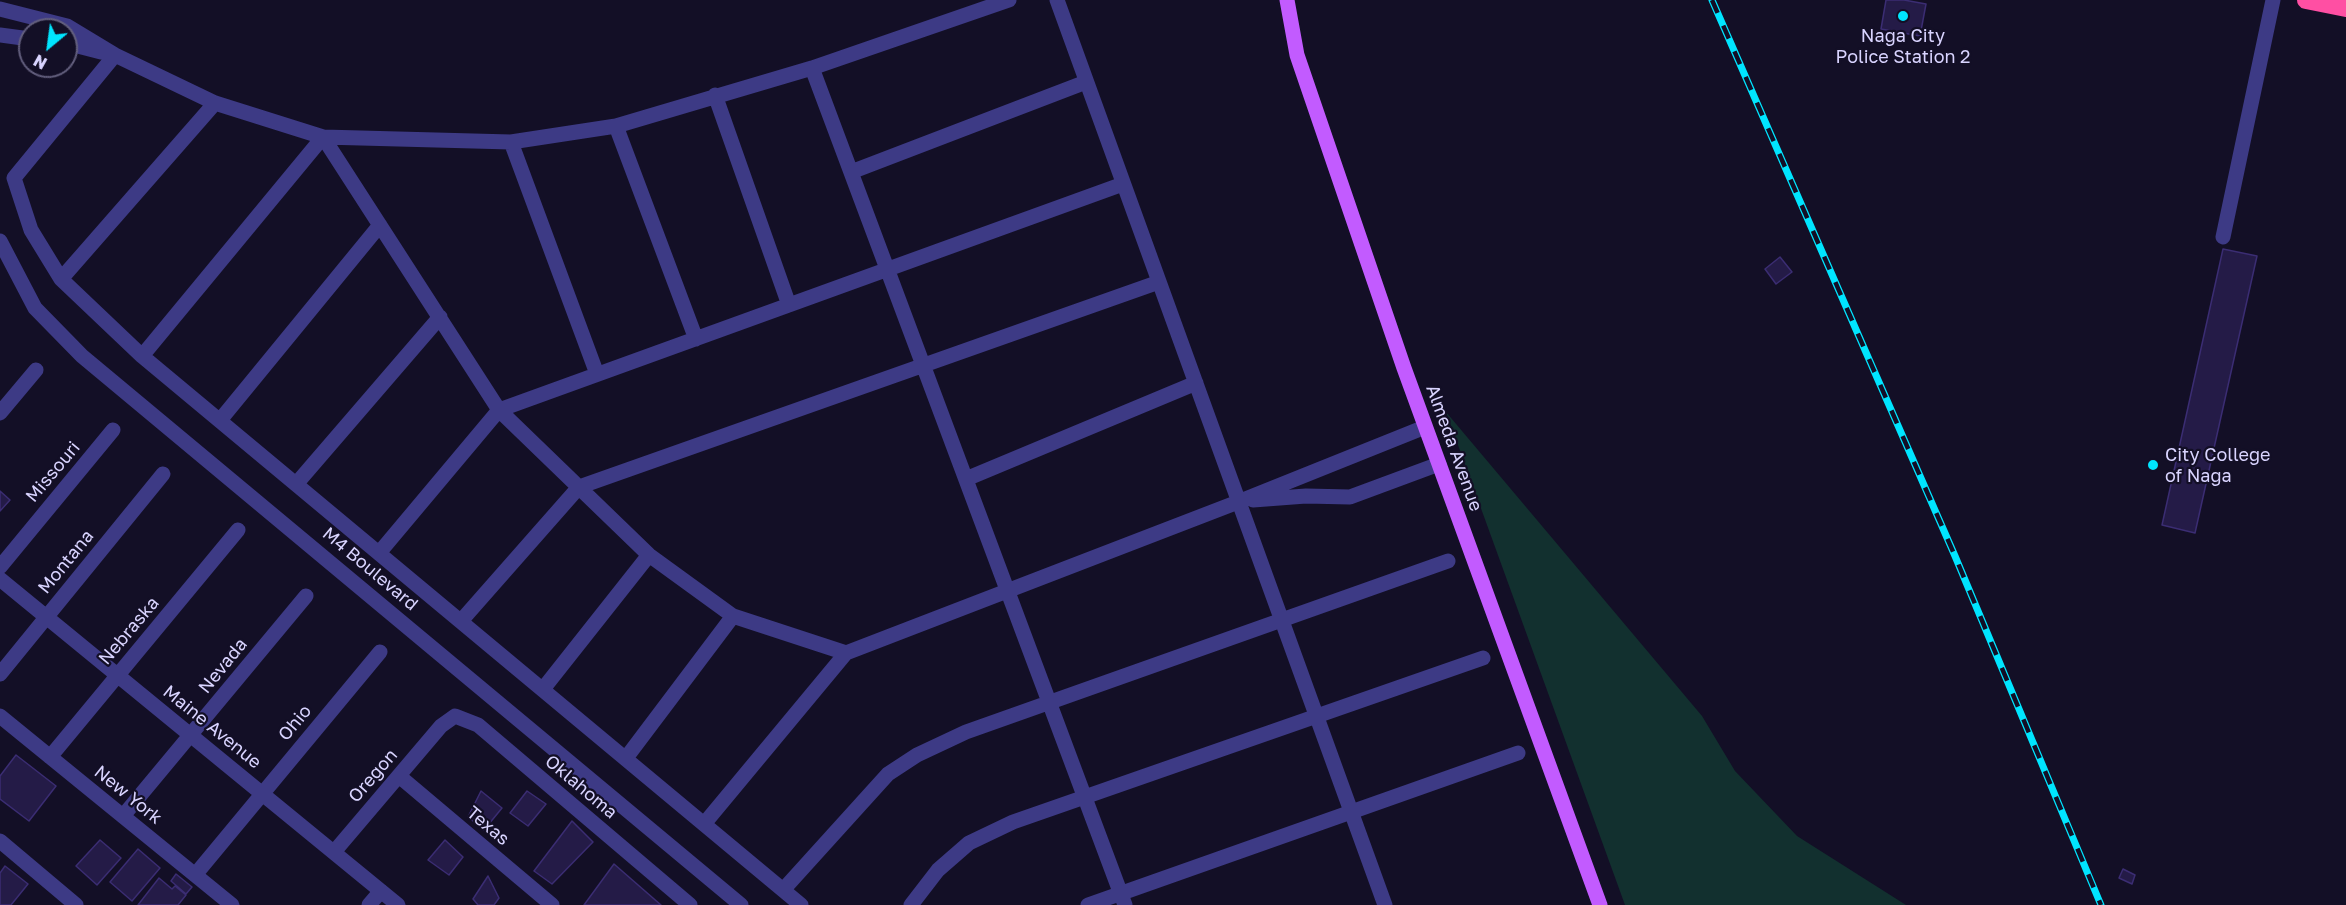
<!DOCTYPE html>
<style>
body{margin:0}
#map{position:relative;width:2346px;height:905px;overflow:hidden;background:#130f26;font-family:"Golos Text",sans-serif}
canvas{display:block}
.north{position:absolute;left:18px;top:18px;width:60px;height:60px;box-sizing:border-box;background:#130f26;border:2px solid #625e7d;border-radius:50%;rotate:209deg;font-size:16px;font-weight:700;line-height:24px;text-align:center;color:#d9d4ff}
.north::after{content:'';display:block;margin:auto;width:21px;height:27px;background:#00e5ff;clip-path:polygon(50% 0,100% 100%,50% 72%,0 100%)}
</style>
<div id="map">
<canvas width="2346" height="905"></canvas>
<div class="north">N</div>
</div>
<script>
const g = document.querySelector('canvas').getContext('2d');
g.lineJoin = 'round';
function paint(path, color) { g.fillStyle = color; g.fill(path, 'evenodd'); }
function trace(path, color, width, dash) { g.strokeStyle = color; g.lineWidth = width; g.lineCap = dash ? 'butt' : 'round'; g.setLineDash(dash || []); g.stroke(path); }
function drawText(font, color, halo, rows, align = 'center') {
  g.font = font + ' "Golos Text",sans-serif'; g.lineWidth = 4.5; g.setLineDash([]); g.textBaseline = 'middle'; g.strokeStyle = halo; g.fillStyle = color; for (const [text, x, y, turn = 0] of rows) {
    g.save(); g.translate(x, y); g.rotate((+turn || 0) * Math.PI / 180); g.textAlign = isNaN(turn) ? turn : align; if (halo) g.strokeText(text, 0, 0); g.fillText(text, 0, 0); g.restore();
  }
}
const green = new Path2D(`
 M 1446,412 L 1702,716 L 1735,771 L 1797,836 L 1906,905 L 1625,905 Z`);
const building = new Path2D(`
 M 1886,0 L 1904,0 L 1926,4 L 1920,36 L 1881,29 Z
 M 2223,249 L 2257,256 L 2195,533 L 2162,525 Z
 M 1780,257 L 1792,272 L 1776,284 L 1765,269 Z
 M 0,491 L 10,500 L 0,511 Z
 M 16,755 L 56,786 L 29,821 L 0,799 L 0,776 Z
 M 481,791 L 502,808 L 484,830 L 468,817 Z
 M 527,791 L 546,804 L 528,826 L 510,813 Z
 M 572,821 L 593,842 L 552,884 L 534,871 Z
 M 100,840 L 121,858 L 97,885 L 76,866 Z
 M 445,840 L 463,857 L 449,875 L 428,860 Z
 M 138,849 L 160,868 L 132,901 L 110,882 Z
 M 614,864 L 661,905 L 584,905 Z
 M 5,866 L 28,884 L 11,905 L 0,905 L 0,873 Z
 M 2123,869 L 2135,875 L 2132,884 L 2119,878 Z
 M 176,874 L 192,887 L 186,894 L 171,881 Z
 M 488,876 L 499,898 L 494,905 L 478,905 L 473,899 Z
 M 159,878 L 172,889 L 175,886 L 186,895 L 178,905 L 138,905 Z`);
const minor = new Path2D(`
 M 1057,0 L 1385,905
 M 0,9 L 67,26 L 115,55 L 215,103 L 323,137 L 511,142 L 616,126 L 812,68 L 1009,0
 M 0,35 L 30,39
 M 66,43 L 101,52
 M 115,55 L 14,178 L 31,230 L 61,279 L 142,356 L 801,905
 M 812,68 L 1125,905
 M 715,95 L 789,305
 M 616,126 L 696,339
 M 511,142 L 597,374
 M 851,172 L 1086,82
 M 2223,237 L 2273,0
 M 0,241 L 35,308 L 82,356 L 741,905
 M 61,279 L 215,103
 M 142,356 L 323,137 L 499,410 L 649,555 L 733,616 L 846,653
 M 0,413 L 36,370
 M 221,419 L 380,225
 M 966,479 L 1196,383
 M 297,483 L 440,317
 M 1253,500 L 1306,496 L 1350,497 L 1439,464
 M 379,553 L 499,410 L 1123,184
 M 0,567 L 113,430
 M 0,579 L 398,905
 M 461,621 L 579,487 L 1159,282
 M 0,674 L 163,474
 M 543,689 L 649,555
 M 0,716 L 232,905
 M 50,757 L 238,530
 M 626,758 L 733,616
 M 399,776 L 552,905
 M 123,816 L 306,596
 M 704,824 L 846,653 L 1238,502 L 1425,427
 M 0,841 L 76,905
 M 334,852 L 441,726 L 455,716 L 478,725 L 690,905
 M 195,875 L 380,652
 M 783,890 L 888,774 L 917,755 L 966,732 L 1448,561
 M 369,905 L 381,891
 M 911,905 L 938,870 L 969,843 L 1013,822 L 1483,658
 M 1088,905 L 1518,753`);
const major = new Path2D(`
 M 1287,0 L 1297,55 L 1404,368 L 1600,905`);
const highway = new Path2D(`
 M 2306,0 L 2346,8`);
const rail = new Path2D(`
 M 1712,0 L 1955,556 L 2101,905`);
const markers = [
 [1903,16,6,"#00e5ff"],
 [2153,465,6,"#00e5ff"]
];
const poiNames = [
 ["Naga City",1903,36],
 ["Police Station 2",1903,57],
 ["City College",2165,455,"left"],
 ["of Naga",2165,476,"left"]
];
const streetNames = [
 ["Almeda Avenue",1454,448,70],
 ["Missouri",53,472,-50],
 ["Montana",66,562,-51],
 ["M4 Boulevard",370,569,40],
 ["Nebraska",129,631,-50],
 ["Nevada",223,666,-51],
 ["Ohio",295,723,-50],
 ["Maine Avenue",212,727,39],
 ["Oregon",373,776,-49],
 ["Oklahoma",581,787,40],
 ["New York",128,795,39],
 ["Texas",488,826,40]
];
paint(green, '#12302f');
paint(building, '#241b47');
trace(building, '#3b2d73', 1.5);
trace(minor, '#3d3a85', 15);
trace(major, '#c25bff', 15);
trace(highway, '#ff4fa3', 18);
trace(rail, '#00e5ff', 7);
trace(rail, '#130f26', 4.5, [14]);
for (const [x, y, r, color] of markers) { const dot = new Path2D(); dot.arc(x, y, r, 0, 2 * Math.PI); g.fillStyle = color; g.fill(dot); trace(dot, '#130f26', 2); }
drawText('18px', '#d9d4ff', '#130f26', poiNames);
drawText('18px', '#d9d4ff', '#130f26', streetNames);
</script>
